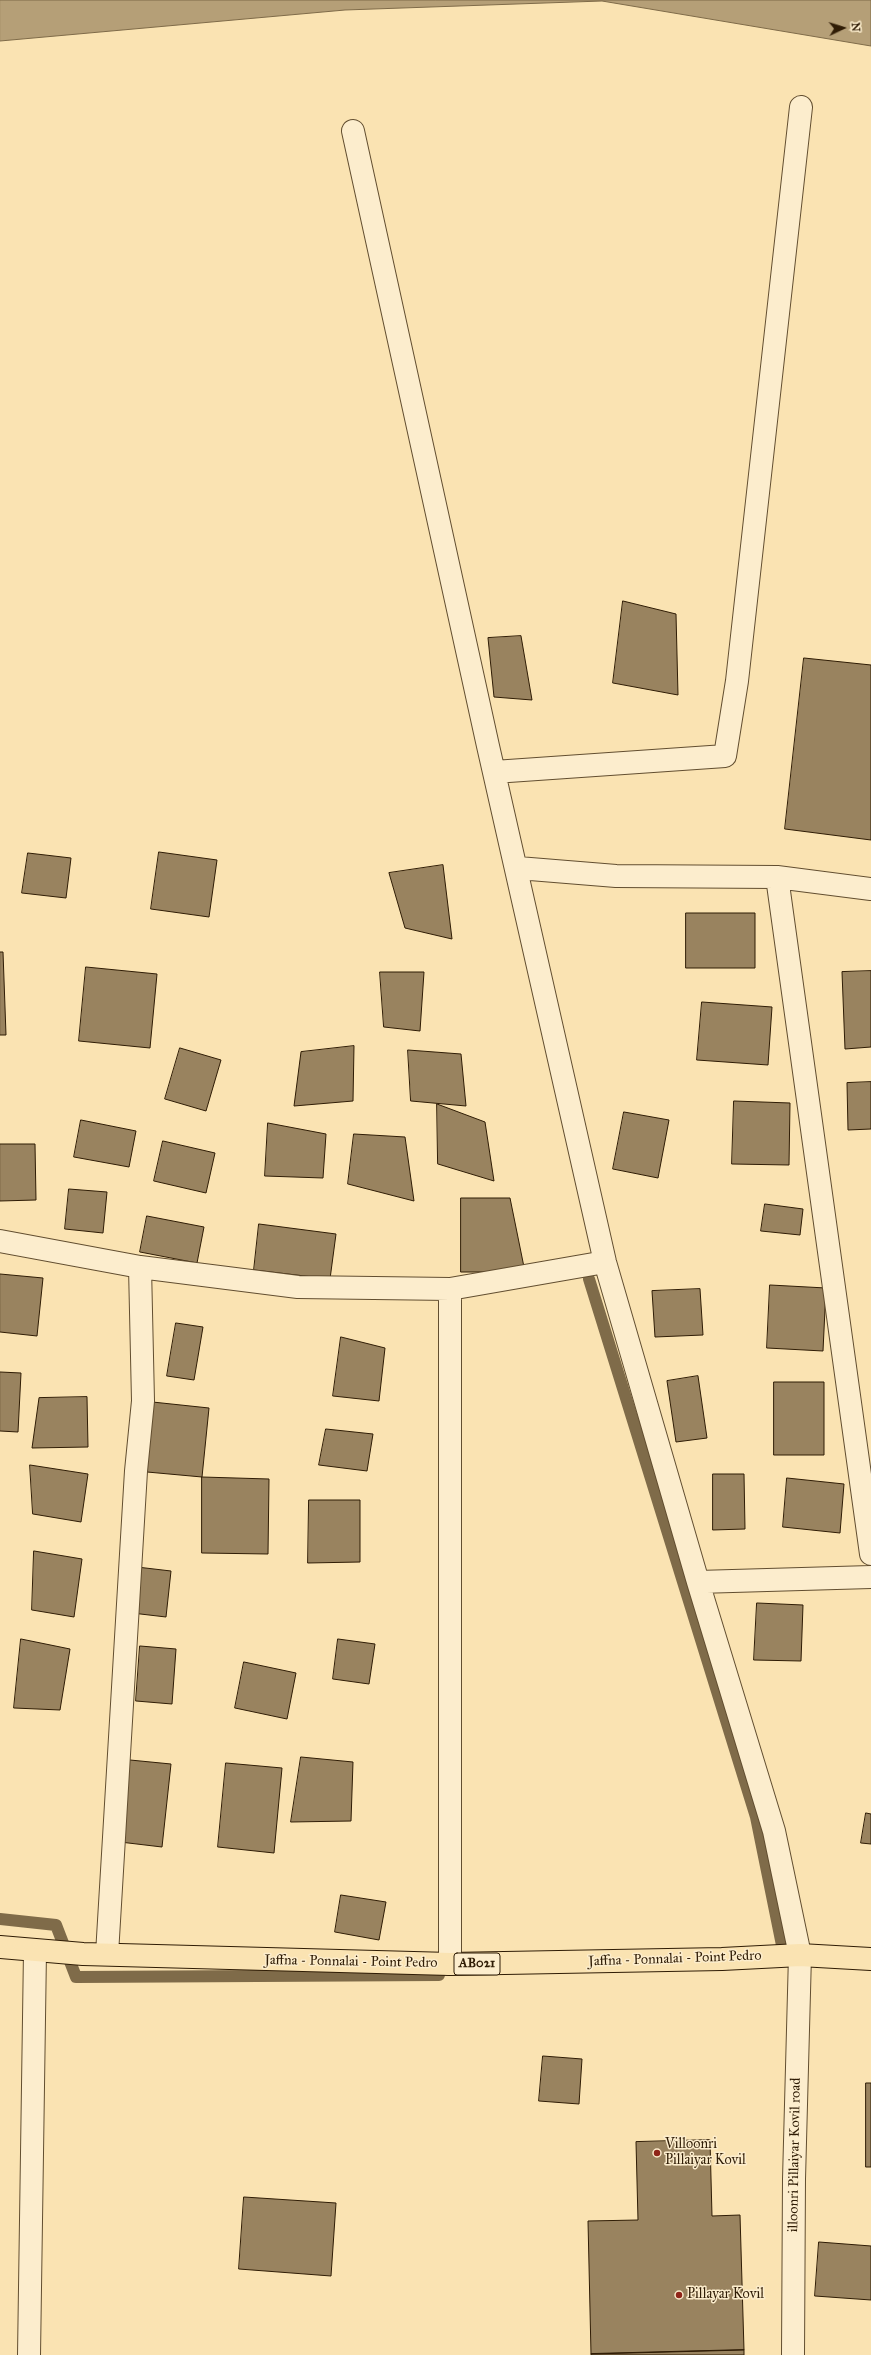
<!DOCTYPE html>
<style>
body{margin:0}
#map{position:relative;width:871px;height:2355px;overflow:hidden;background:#fae3b2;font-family:"IM FELL Great Primer",serif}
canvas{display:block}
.north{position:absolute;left:823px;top:8px;width:40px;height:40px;-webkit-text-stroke:3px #fcedcd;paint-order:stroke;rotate:86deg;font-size:11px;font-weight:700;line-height:16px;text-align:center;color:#2f1c05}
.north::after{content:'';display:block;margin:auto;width:14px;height:18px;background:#2f1c05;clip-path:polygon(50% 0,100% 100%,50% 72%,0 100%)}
</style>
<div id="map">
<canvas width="871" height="2355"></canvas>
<div class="north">N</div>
</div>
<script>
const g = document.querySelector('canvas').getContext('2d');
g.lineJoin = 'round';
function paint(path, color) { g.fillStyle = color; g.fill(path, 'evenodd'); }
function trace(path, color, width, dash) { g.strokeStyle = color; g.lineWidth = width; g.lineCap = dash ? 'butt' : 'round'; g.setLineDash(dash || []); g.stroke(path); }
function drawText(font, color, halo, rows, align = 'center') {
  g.font = font + ' "IM FELL Great Primer",serif'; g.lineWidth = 3; g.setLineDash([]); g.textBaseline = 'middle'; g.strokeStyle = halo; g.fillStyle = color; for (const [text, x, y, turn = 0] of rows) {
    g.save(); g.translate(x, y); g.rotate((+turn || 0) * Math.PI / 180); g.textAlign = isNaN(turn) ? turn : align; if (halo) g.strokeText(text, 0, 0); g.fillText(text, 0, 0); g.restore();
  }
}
const water = new Path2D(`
 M 0,0 L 871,0 L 871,46 L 602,1 L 345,10 L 0,41 Z`);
const stream = new Path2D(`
 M 589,1279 L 756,1817 L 784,1955
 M 0,1919 L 56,1925 L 76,1977 L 439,1975`);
const building = new Path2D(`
 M 623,601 L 676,614 L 678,695 L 613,683 Z
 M 521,636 L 532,700 L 494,697 L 488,638 Z
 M 804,658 L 871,665 L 871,840 L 785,829 Z
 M 159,852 L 217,860 L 209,917 L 151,909 Z
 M 28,853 L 71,858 L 66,898 L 22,893 Z
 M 443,865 L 452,939 L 405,928 L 389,873 Z
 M 686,913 L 755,913 L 755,968 L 686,968 Z
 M 0,952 L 3,952 L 6,1035 L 0,1035 Z
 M 86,967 L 157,974 L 150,1048 L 79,1041 Z
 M 871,971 L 871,1047 L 845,1049 L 842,972 Z
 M 380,972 L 424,972 L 420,1031 L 384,1027 Z
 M 702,1002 L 772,1007 L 768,1065 L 697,1060 Z
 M 354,1046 L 353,1101 L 294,1106 L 301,1052 Z
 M 180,1048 L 221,1060 L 206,1111 L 165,1099 Z
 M 408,1050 L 461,1054 L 466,1106 L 411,1101 Z
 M 871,1082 L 871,1129 L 848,1130 L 847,1083 Z
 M 734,1101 L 790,1103 L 789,1165 L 732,1164 Z
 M 437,1104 L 485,1122 L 494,1181 L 438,1164 Z
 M 624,1112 L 669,1120 L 658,1178 L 613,1169 Z
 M 81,1120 L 136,1131 L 129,1167 L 74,1157 Z
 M 268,1123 L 326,1134 L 323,1178 L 265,1176 Z
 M 354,1134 L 405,1137 L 414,1201 L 348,1184 Z
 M 163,1141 L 215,1153 L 206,1193 L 154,1181 Z
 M 0,1144 L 35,1144 L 36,1200 L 0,1201 Z
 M 69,1189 L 107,1192 L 103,1233 L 65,1229 Z
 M 461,1198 L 510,1198 L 525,1272 L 461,1272 Z
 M 765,1204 L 803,1209 L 800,1235 L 761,1231 Z
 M 147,1216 L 204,1227 L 197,1263 L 140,1252 Z
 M 259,1224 L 336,1234 L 330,1279 L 254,1270 Z
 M 0,1274 L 43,1278 L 37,1336 L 0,1332 Z
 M 770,1285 L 826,1288 L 823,1351 L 767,1348 Z
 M 700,1289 L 703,1335 L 655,1337 L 652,1291 Z
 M 176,1323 L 203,1327 L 194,1380 L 167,1376 Z
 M 341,1337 L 385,1348 L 379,1401 L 333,1396 Z
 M 0,1372 L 21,1373 L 18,1432 L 0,1431 Z
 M 698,1376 L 707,1438 L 676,1442 L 667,1381 Z
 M 774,1382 L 824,1382 L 824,1455 L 774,1455 Z
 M 87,1397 L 88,1447 L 32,1448 L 39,1398 Z
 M 143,1401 L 209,1408 L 202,1477 L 136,1471 Z
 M 326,1429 L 373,1434 L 367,1471 L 319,1465 Z
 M 30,1465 L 88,1474 L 81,1522 L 33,1514 Z
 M 713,1474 L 744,1474 L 745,1529 L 713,1530 Z
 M 202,1477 L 269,1479 L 268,1554 L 202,1553 Z
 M 787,1478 L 844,1484 L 840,1533 L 783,1527 Z
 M 309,1500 L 360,1500 L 360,1562 L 308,1563 Z
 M 34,1551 L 82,1559 L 74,1617 L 32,1610 Z
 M 137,1567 L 171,1571 L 166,1617 L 132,1613 Z
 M 757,1603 L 803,1605 L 801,1661 L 754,1660 Z
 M 21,1639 L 70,1649 L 60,1710 L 14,1708 Z
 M 338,1639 L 375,1644 L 369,1684 L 333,1679 Z
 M 140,1646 L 176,1649 L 172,1704 L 136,1701 Z
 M 244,1662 L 296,1673 L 287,1719 L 235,1708 Z
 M 301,1757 L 353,1762 L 351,1821 L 291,1822 Z
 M 130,1760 L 171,1764 L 162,1847 L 120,1842 Z
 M 226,1763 L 282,1768 L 274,1853 L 218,1847 Z
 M 866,1813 L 871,1814 L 871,1844 L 861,1843 Z
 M 341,1895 L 386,1902 L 379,1940 L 335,1932 Z
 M 543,2056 L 582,2059 L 579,2104 L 539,2101 Z
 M 866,2083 L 871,2083 L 871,2167 L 866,2167 Z
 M 710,2140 L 712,2216 L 740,2215 L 744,2350 L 591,2354 L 588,2221 L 638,2220 L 636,2142 Z
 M 244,2197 L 336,2203 L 331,2276 L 239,2269 Z
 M 819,2242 L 871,2246 L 871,2300 L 815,2296 Z
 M 744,2350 L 744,2355 L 591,2355 L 591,2354 Z`);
const minor = new Path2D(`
 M 353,131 L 488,746 L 605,1262 L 698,1582 L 774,1831 L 800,1955 L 794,2179 L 793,2355
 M 494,772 L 725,756 L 737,681 L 801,107
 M 518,868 L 616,876 L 777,877 L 871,889
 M 777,877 L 871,1554
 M 0,1241 L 140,1267 L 298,1287 L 450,1289 L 605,1262
 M 698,1582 L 871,1577
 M 107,1954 L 136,1471 L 143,1401 L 140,1267
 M 450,1964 L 450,1289
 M 29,2355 L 35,1951`);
const major = new Path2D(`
 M 0,1947 L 83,1954 L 450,1964 L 722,1959 L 800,1955 L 871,1959`);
const markers = [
 [657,2153,4,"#8f2418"],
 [679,2295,4,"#8f2418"]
];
const shields = [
 [477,1964,46]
];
const shieldNames = [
 ["AB021",477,1964]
];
const streetNames = [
 ["Jaffna - Ponnalai - Point Pedro",675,1959,-2],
 ["Jaffna - Ponnalai - Point Pedro",351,1962,1],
 ["illoonri Pillaiyar Kovil road",795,2155,-89]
];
const poiNames = [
 ["Villoonri",665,2145],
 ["Pillaiyar Kovil",665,2161],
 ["Pillayar Kovil",687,2295]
];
paint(water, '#b59f77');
trace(water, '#7f6b49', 1);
trace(stream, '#7f6b49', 12);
paint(building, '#99835f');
trace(building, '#2f1c05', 1);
trace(minor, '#624e30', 24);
trace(major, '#2f1c05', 24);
trace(minor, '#fcedcd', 22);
trace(major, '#fae3b2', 22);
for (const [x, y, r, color] of markers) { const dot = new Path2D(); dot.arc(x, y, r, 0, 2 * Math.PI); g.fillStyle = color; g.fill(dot); trace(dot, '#fcedcd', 1.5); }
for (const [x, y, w] of shields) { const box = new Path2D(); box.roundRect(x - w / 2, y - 11, w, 22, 3); g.fillStyle = '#fcedcd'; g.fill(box); trace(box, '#2f1c05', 1); }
drawText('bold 13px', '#2f1c05', null, shieldNames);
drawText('14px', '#2f1c05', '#fcedcd', streetNames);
drawText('14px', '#2f1c05', '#fcedcd', poiNames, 'left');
</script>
